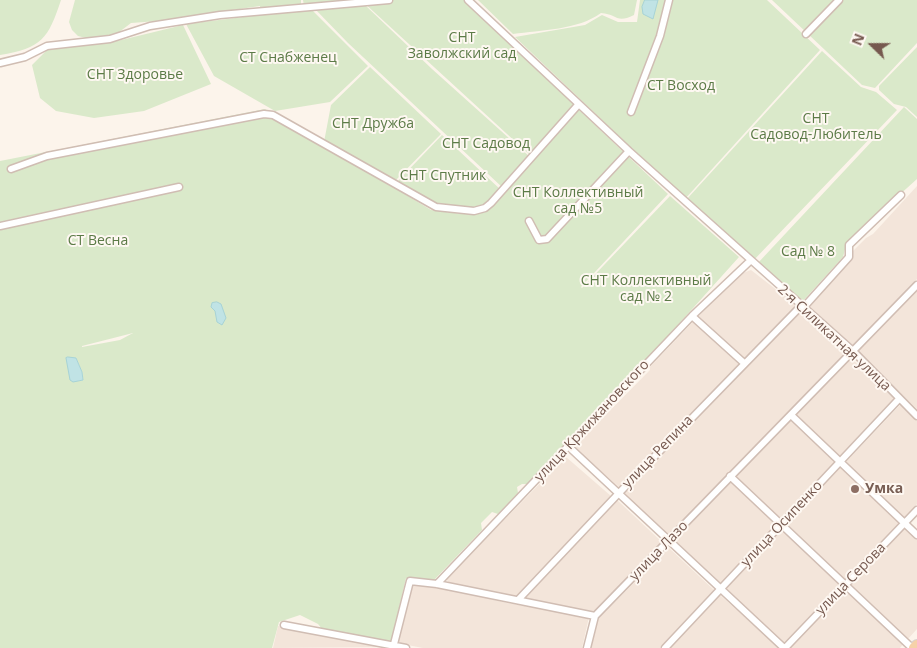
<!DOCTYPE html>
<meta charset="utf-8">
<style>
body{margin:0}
#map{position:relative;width:917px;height:648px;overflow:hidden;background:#fcf4eb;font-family:"Open Sans",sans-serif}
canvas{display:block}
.north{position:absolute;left:847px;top:20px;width:50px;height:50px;-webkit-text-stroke:4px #fef8f2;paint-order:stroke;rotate:292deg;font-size:14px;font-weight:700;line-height:20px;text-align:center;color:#76594f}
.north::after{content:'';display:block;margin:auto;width:18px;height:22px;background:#76594f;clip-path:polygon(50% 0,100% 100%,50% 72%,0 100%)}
</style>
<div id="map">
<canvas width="917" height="648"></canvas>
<div class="north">N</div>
</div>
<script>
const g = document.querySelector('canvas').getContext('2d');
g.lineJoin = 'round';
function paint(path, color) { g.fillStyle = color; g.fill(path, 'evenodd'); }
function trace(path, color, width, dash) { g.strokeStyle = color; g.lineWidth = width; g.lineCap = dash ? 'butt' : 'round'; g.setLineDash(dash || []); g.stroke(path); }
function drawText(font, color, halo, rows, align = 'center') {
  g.font = font + ' "Open Sans",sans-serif'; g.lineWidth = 4; g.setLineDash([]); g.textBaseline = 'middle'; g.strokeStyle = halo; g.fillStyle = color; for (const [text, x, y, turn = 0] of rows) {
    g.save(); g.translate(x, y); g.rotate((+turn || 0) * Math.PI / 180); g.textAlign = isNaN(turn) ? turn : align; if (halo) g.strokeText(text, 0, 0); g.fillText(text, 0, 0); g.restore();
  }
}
const residential = new Path2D(`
 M 917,186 L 917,279 L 853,346 L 809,306 L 853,259 L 852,252 L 866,238 L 873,234 Z
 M 751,270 L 796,305 L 620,488 L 574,447 L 650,370 L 650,367 L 729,284 L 743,273 Z
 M 917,288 L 917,409 L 857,352 Z
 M 800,308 L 846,352 L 670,537 L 622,493 Z
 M 851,358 L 895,400 L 840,457 L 794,415 Z
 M 900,405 L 917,421 L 917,504 L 904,518 L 846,462 Z
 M 790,419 L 836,463 L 781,521 L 735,476 Z
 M 566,457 L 611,496 L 517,597 L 452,586 L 446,579 Z
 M 841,467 L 901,522 L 845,581 L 785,525 Z
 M 731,481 L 777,525 L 720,584 L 675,540 Z
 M 616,499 L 663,543 L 594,614 L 522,598 Z
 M 905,527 L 917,538 L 917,629 L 907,640 L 849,584 Z
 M 781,529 L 841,585 L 785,645 L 724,589 Z
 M 669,548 L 714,590 L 660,648 L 590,648 L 597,620 Z
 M 411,584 L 436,586 L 507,603 L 589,617 L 582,648 L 423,648 L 397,643 Z
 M 845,588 L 904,643 L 900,648 L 788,648 Z
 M 720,595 L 779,648 L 670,648 Z
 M 278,626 L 390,647 L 273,648 Z`);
const green = new Path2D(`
 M 0,0 L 61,0 C 48,39 42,48 0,55 Z
 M 75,0 L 301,0 L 301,6 L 304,6 L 303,0 L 465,0 L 576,105 L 531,156 L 362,1 L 304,7 L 312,10 L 368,66 L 330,102 L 275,111 L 214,76 L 186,24 L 260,15 L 260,6 L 158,21 L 131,23 L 118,33 L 97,38 L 86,38 L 78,36 L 72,30 L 69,22 Z
 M 478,0 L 637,0 L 634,15 C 616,24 617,14 601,13 C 578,30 541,30 513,34 Z
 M 640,0 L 767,0 L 820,50 L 685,199 L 515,37 L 585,25 L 602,15 L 618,22 L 637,22 Z
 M 772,0 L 917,0 L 917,43 L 875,88 L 862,85 Z
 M 365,5 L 432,69 L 530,157 L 503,188 L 348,43 L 315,9 Z
 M 183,25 L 211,84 L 144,111 L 94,118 L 56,111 L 40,98 L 32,65 L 47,50 L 113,42 Z
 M 917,47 L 917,117 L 906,107 L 894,104 L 879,90 L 879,86 Z
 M 822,51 L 861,87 L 876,92 L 897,110 L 752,262 L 686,200 Z
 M 370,67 L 441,134 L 394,182 L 324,142 L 331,105 Z
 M 904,107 L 917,119 L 917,179 L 847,242 L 843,257 L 802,302 L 757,264 Z
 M 265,109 L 431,210 L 462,214 L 486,212 L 579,110 L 668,194 L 581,287 L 582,288 L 670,196 L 739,257 L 649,357 L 529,484 L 522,484 L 517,487 L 518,493 L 498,514 L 492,512 L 481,523 L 482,530 L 434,580 L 406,578 L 391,642 L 322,629 L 318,624 L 300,615 L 279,622 L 272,648 L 0,648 L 0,161 ZM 133,333 L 120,340 L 82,347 L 82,346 ZM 76,358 L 82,372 L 83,380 L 77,381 L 69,372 Z
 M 442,135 L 501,190 L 484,206 L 459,208 L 436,205 L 396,183 Z`);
const water = new Path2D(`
 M 645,0 L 658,0 L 653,19 L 643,14 L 642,7 Z
 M 217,302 L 221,304 L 226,318 L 222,325 L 217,322 L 215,311 L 211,307 L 212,303 Z
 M 68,357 L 76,358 L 82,372 L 83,380 L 73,382 L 70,380 L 66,358 Z`);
const street = new Path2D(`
 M 468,0 L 629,151 L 853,351 L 917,416
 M 806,34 L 839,0
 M 0,63 L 25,57 L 47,46 L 110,39 L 150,26 L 220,15 L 389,0
 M 631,112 L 660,36 L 669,0
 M 11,169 L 47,156 L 264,114 L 273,115 L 436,207 L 474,211 L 485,208 L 491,203 L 578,105
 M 529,221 L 539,240 L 547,239 L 629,151
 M 0,226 L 179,187
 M 803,308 L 849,257 L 849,245 L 901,195
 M 692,316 L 744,363
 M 791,415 L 917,535
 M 569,447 L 784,648
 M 730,476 L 912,648
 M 437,584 L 692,316 L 750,261
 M 518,600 L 619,493 L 801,306
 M 284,625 L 406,648
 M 393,648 L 410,581 L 437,584 L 595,616 L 917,285
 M 587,648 L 595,616
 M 665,648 L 899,399
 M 785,648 L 917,510`);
const primary = new Path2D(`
 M 914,648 L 917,645`);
const markers = [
 [855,489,5,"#8d6e63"]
];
const parkNames = [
 ["СНТ",462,38],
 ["Заволжский сад",462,54],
 ["СТ Снабженец",288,58],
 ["СНТ Здоровье",135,75],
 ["СТ Восход",681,86],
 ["СНТ",816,119],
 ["Садовод-Любитель",816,135],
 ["СНТ Дружба",373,124],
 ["СНТ Садовод",486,144],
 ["СНТ Спутник",443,176],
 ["СНТ Коллективный",578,193],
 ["сад №5",578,209],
 ["СТ Весна",98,241],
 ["Сад № 8",808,252],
 ["СНТ Коллективный",646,281],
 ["сад № 2",646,297]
];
const streetNames = [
 ["2-я Силикатная улица",834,338,43],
 ["улица Кржижановского",592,421,-47],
 ["улица Репина",658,452,-46],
 ["улица Осипенко",782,524,-47],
 ["улица Лазо",659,551,-46],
 ["улица Серова",851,579,-46]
];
const educationNames = [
 ["Умка",865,489]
];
paint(residential, '#f3e5da');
paint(green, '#dae9ca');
paint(water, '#c0e3e5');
trace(water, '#a7d3d6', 1);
trace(street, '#d0bdb3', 9);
trace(primary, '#d9d1ce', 12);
trace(street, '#fff', 6);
trace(primary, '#f6d1a8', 10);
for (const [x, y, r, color] of markers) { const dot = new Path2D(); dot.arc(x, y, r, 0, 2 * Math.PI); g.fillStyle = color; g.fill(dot); trace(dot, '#fef8f2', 2); }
drawText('14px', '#5c7b47', '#fef8f2', parkNames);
drawText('14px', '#76594f', '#fef8f2', streetNames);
drawText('bold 14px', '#785e54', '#fef8f2', educationNames, 'left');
</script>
